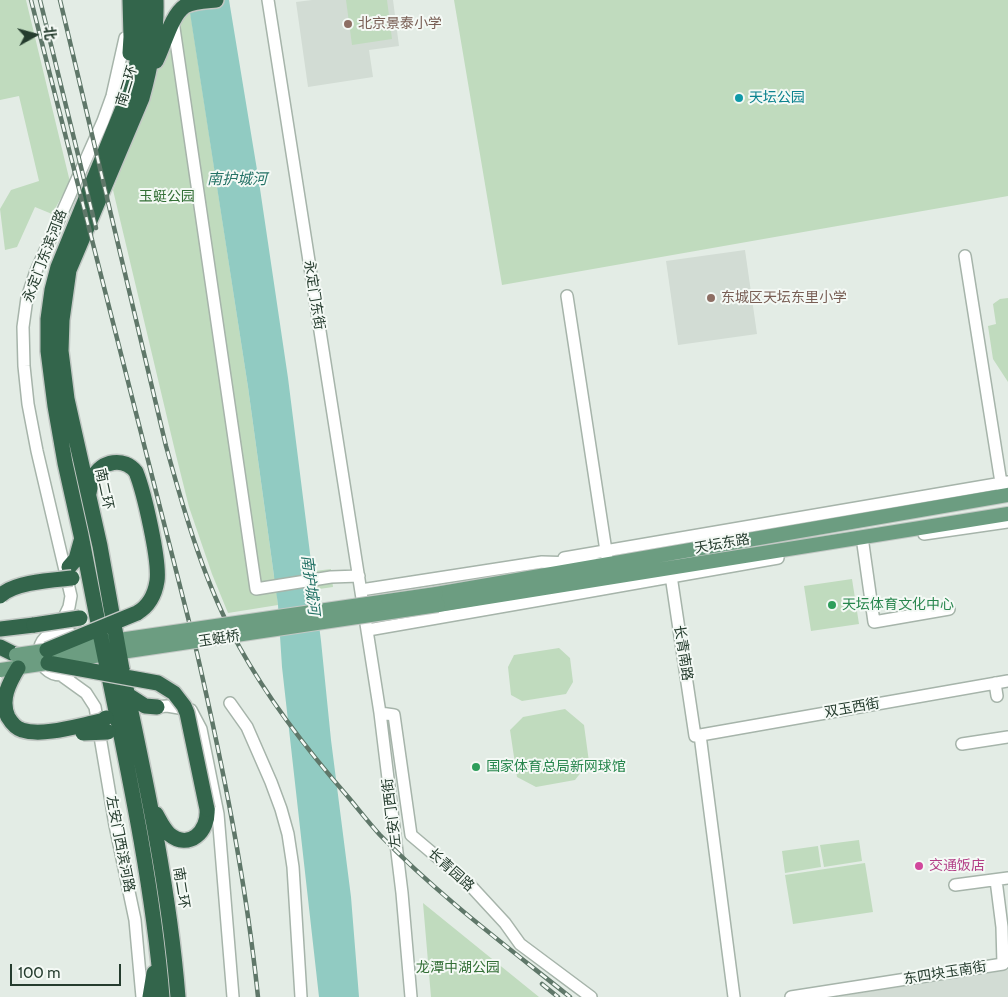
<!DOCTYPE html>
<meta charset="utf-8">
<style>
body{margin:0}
#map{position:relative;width:1008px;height:997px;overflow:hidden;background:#e3ece5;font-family:Cabin,"Noto Sans SC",sans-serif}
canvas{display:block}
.north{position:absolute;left:10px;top:10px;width:50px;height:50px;-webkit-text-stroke:4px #f4f9f5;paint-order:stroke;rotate:83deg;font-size:14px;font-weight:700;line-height:20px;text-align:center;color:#253c2e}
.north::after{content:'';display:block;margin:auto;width:18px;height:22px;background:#253c2e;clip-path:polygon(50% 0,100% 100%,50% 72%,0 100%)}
.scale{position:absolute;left:10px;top:964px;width:111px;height:22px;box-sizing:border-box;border:2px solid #253c2e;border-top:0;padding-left:6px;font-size:15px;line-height:18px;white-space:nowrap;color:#253c2e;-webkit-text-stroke:4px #f4f9f5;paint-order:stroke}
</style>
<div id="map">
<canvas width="1008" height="997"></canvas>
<div class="north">北</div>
<div class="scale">100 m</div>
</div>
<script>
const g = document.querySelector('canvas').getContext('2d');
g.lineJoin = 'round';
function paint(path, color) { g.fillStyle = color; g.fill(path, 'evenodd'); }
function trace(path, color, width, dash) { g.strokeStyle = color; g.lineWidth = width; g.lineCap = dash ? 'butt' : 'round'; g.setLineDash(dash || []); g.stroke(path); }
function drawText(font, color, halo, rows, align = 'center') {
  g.font = font + ' Cabin,"Noto Sans SC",sans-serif'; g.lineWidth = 4; g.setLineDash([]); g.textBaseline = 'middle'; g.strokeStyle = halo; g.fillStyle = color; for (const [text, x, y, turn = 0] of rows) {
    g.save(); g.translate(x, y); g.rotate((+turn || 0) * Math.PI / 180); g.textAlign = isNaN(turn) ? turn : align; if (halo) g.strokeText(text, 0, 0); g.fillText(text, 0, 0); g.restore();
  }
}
const built = new Path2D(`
 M 312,0 L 393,0 L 399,46 L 369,50 L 373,77 L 308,87 L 296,2 Z
 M 745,250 L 757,334 L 678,345 L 666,261 Z
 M 1008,970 L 1008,997 L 835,997 Z`);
const green = new Path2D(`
 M 0,0 L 26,0 L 70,182 L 52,214 L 35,207 L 17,247 L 5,250 L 0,209 L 11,190 L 39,181 L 19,96 L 0,100 Z
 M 346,0 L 387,0 L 392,39 L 352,45 Z
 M 454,0 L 1008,0 L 1008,196 L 502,285 Z
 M 190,11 L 248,387 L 274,576 L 331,569 L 333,587 L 277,595 L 278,605 L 228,613 L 212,574 L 189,507 L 175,451 L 113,190 L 171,33 Z
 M 1008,298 L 1008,382 L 993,359 L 988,326 L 996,324 L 993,304 L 1000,299 Z
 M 852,579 L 859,624 L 811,631 L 804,586 Z
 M 559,648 L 570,658 L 573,682 L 566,694 L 522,701 L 511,695 L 508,667 L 514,655 Z
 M 565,709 L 584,725 L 589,762 L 575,780 L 536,787 L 517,777 L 510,730 L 523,717 Z
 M 859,840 L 862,861 L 824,867 L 820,845 Z
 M 818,846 L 821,867 L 785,873 L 782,851 Z
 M 865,863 L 873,912 L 793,924 L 785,875 Z
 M 423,903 L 539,997 L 431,997 Z`);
const water = new Path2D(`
 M 188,0 L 229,0 L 259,182 L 288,378 L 321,641 L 331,740 L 351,897 L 359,997 L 319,997 L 282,667 L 278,605 L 248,387 Z`);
const minor = new Path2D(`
 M 268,0 L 380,713 L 402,893 L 411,997
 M 173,21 L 256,589 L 331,577 L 359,576
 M 965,256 L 1002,489
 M 924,534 L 1008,522
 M 862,537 L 874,622 L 949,609
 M 564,558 L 1008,482
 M 670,569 L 695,736 L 1008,681
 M 361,590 L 542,562 L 608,564 L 567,296
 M 580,593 L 778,558
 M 368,630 L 580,593 L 587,590
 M39 653a22 22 0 1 1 44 0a22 22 0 1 1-44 0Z
 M 57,632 L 69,607 L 71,596 L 37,451 L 28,404 L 24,366 L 23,327 L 27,298 L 36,271 L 103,121 L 112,96 L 125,38
 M 61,675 L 86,693 L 95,707 L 115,825 L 135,920 L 142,997
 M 995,683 L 997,696
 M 230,703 L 247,727 L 271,782 L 281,809 L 288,834 L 293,867 L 301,997
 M 157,707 L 167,706 L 191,710 L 201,729 L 218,814 L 233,997
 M 380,713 L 394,715 L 411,835 L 469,884 L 505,923 L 520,944 L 591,997
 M 700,735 L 734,997
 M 962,744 L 1008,737
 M 955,885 L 1008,878
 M 791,997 L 1003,964 L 1002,927 L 996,880`);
const major = new Path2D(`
 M 436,594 L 1008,495
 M 438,605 L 1008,514`);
const highway = new Path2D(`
 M 130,53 L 131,37 L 130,0
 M 156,61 C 164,46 171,15 185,6 C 194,1 206,1 216,0
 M 89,493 C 90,488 91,482 93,478 C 102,460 124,457 136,472 C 144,492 160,561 157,581 C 155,594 149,606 137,613
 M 69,567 L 76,559 L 81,541
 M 0,629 L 34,625
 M 115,630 L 100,546 L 67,399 L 61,351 L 62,320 L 69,270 L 142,98 C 151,66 157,34 156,0
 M 100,633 L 81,535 L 65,463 L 55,406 L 48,351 L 48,319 L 52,290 L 58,267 L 129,93 C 138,63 145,32 142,0
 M 0,647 L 16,655
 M 122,669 C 145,777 169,886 178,997
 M 108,672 C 130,779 153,888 162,997
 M 128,695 L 145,706 L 157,707
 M 156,814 C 160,821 163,828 169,834 C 189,851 209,831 207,809
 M 150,997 L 154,973`);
const rail = new Path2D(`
 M 31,0 L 197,653 C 223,767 246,881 258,997
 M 40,0 L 96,228
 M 60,0 L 166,446 C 185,515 205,585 240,648 C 270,702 308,751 349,798 C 359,810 369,823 380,835 C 438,895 505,945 570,997
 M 542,984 L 558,997`);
const majorBridge = new Path2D(`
 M 16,655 L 436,594
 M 0,670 L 438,605`);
const highwayBridge = new Path2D(`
 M 0,596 C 14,582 53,580 72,578
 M 34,625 L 80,618
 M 115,630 L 122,669
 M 100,633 L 108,672
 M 47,650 L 137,613
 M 48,663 L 158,683 L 174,693 L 184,706 L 187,713 L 207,809
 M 18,668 C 9,683 0,700 8,717 C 11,722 15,728 22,730 C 43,737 80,725 102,721 L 106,718
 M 83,733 L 108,732`);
const markers = [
 [348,24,5,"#8d6e63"],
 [739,98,5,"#0f9aa8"],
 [711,298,5,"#8d6e63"],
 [832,605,5,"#2e9e5b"],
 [476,767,5,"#2e9e5b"],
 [919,866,5,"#d1479c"]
];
const educationNames = [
 ["北京景泰小学",358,24],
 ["东城区天坛东里小学",721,298]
];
const streetNames = [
 ["南二环",127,86,-73],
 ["永定门东滨河路",45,256,-69],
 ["永定门东街",314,295,81],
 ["南二环",104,489,78],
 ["天坛东路",722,544,-10],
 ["玉蜓桥",219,639,-9],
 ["长青南路",683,653,81],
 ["双玉西街",852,708,-10],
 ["左安门西街",392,813,-97],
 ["左安门西滨河路",120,844,79],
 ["长青园路",451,870,42],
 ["南二环",181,888,81],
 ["东四块玉南街",945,973,-9]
];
const cultureNames = [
 ["天坛公园",749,98]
];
const parkNames = [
 ["玉蜓公园",167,197],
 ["龙潭中湖公园",458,968]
];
const leisureNames = [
 ["天坛体育文化中心",842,605],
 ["国家体育总局新网球馆",486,767]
];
const hotelNames = [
 ["交通饭店",929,866]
];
const waterNames = [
 ["南护城河",237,180],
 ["南护城河",310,585,83]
];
paint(built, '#d2dcd4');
paint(green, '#c0dbbe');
paint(water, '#91cbc2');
trace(minor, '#a6b4aa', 14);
trace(major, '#c2c8c4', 16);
trace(highway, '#c2c8c4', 18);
trace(minor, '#fff', 11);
trace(major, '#6c9d81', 14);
trace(highway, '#33654b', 15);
trace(rail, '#5f7769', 4.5);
trace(rail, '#f4f9f5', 2.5, [8]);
trace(majorBridge, '#c2c8c4', 16, []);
trace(highwayBridge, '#c2c8c4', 18, []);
trace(majorBridge, '#6c9d81', 14);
trace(highwayBridge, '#33654b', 15);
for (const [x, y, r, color] of markers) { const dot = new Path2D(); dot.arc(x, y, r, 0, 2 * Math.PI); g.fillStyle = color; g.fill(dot); trace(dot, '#f4f9f5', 2); }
drawText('14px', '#785e54', '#f4f9f5', educationNames, 'left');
drawText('14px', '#253c2e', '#f4f9f5', streetNames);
drawText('14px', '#0d838f', '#f4f9f5', cultureNames, 'left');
drawText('14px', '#336f36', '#f4f9f5', parkNames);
drawText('14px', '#27864d', '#f4f9f5', leisureNames, 'left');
drawText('14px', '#b23c85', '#f4f9f5', hotelNames, 'left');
drawText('italic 15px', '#247266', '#f4f9f5', waterNames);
</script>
